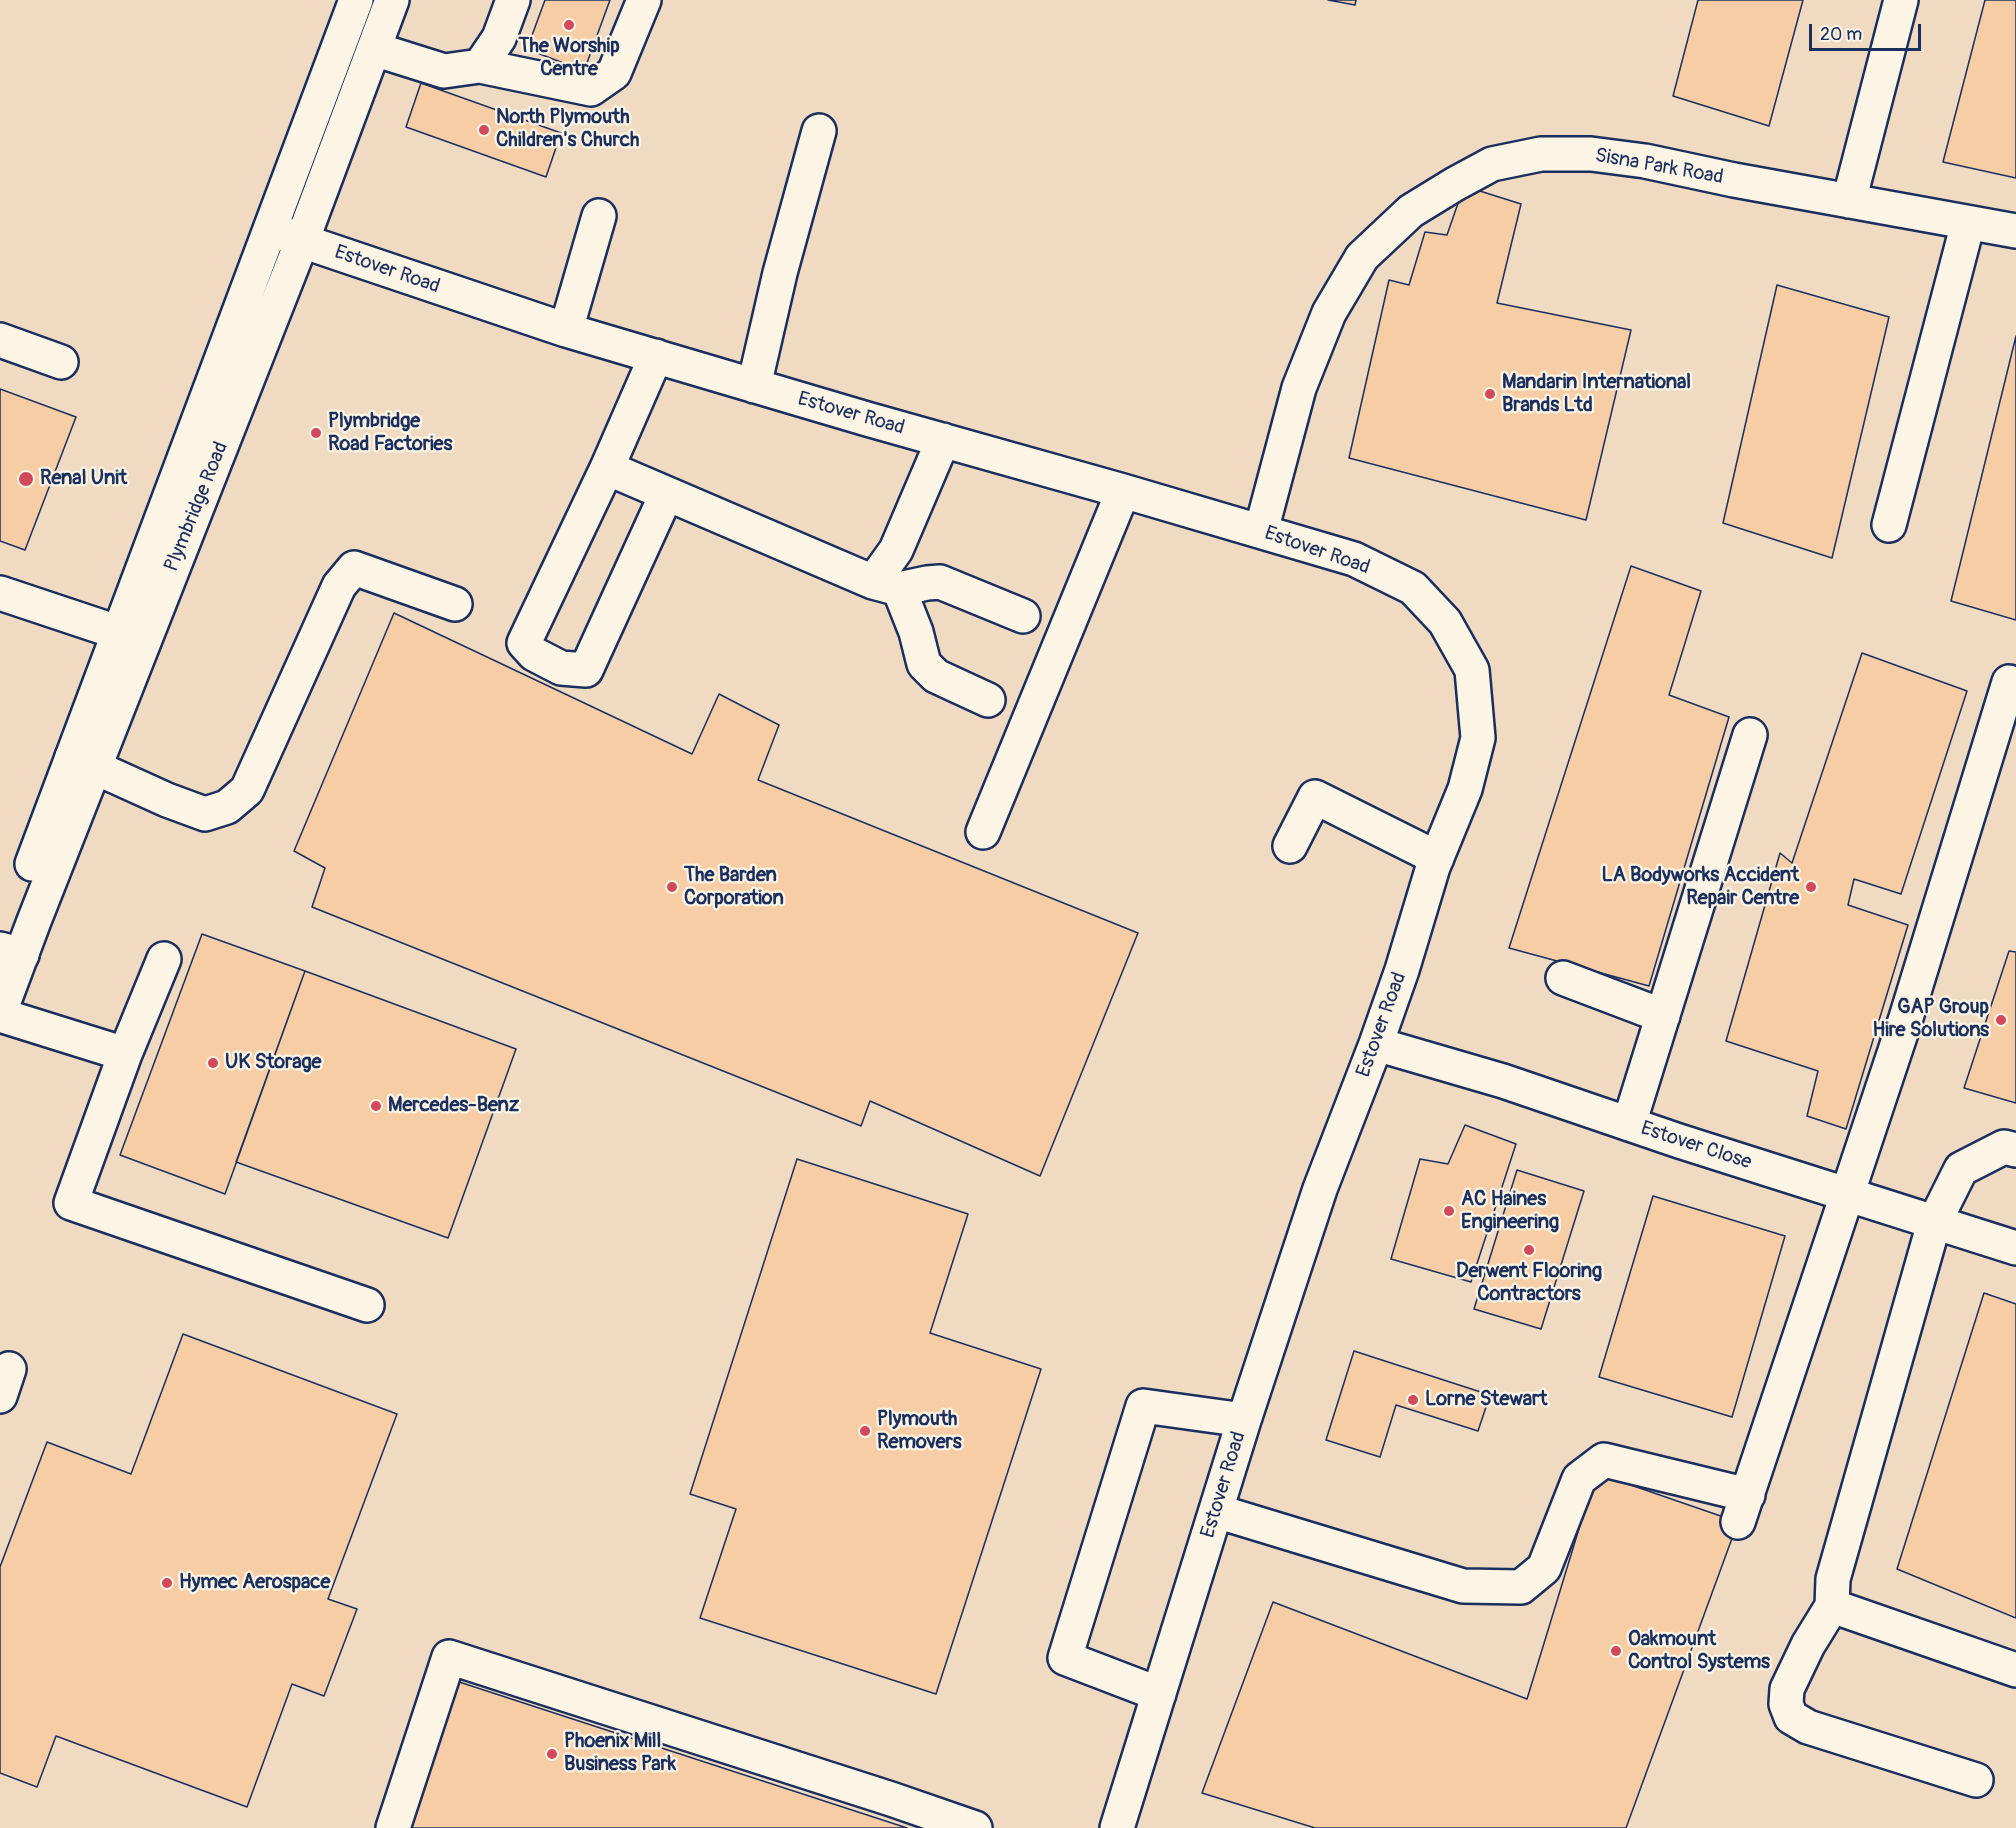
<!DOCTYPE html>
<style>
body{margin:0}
#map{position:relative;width:2016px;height:1828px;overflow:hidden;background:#fae9d2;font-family:Pangolin,sans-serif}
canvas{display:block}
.scale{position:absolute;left:1809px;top:24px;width:112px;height:27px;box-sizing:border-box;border:3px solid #1b2f5e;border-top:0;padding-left:8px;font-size:18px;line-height:21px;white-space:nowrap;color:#1b2f5e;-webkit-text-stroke:4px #fcf5e5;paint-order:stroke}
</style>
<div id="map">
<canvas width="2016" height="1828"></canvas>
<div class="scale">20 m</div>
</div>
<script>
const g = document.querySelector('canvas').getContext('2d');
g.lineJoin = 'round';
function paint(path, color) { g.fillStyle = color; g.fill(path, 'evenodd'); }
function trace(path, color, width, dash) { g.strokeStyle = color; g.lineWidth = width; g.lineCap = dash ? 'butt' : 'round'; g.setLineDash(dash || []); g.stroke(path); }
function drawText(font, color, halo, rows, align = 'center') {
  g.font = font + ' Pangolin,sans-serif'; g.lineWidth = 4.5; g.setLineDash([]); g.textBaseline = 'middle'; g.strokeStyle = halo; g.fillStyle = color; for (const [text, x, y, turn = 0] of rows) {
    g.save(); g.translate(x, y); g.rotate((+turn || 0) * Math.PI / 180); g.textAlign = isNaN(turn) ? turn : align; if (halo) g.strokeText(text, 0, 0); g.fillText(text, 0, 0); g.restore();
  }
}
const built = new Path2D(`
 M 0,0 L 2016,0 L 2016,1828 L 0,1828 Z`);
const building = new Path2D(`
 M 545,0 L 610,0 L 584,71 L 527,49 Z
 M 1328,0 L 1356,0 L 1355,5 Z
 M 1698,0 L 1803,0 L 1769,126 L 1673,96 Z
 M 1985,0 L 2016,0 L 2016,178 L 1943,162 Z
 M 421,83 L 561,133 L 546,177 L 406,127 Z
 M 1464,186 L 1521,204 L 1497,303 L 1631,330 L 1586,520 L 1349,458 L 1389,280 L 1409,285 L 1425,232 L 1447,235 Z
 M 1777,285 L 1889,317 L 1832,558 L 1723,523 Z
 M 2016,336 L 2016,620 L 1951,601 Z
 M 0,389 L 76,417 L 25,550 L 0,541 Z
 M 1631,566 L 1701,591 L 1669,695 L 1729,717 L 1649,986 L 1509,948 Z
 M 394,613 L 692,754 L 719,694 L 779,725 L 758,780 L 1138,933 L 1040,1176 L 870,1101 L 861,1126 L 312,907 L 325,868 L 294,851 Z
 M 1862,653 L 1967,691 L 1901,894 L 1854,879 L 1848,905 L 1908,925 L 1846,1129 L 1807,1116 L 1818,1071 L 1726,1041 L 1780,853 L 1792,863 Z
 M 202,934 L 305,971 L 225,1194 L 120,1155 Z
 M 2009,951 L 2016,952 L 2016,1103 L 1964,1088 Z
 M 305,971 L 516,1049 L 448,1238 L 236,1162 Z
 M 1465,1125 L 1516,1144 L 1471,1282 L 1391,1259 L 1420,1159 L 1448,1164 Z
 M 797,1159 L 968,1214 L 930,1333 L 1041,1369 L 936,1694 L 700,1618 L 736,1509 L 690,1494 Z
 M 1517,1170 L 1584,1191 L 1541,1329 L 1474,1309 Z
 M 1653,1196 L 1785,1236 L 1732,1417 L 1599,1377 Z
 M 1984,1293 L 2016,1304 L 2016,1618 L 1897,1569 Z
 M 183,1334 L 397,1414 L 328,1599 L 357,1609 L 324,1696 L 292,1684 L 247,1807 L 56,1736 L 37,1787 L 0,1773 L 0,1567 L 47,1442 L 131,1474 Z
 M 1354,1351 L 1490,1395 L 1478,1431 L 1396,1405 L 1380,1457 L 1326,1440 Z
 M 1596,1473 L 1738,1522 L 1626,1828 L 1315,1828 L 1202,1793 L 1273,1602 L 1527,1699 Z
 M 450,1679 L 907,1828 L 402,1828 Z`);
const minor = new Path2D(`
 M 374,49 L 444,71 L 480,66 L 591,89 L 614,73 L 644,0
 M 480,66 L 499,38 L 513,0
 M 1849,201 L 1901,0
 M 275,230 L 302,241 L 566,330 L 867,419 L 1123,491 L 1354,559 L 1413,588 L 1445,622 L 1472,670 L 1478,738 L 1465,789 L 1433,867 L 1402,970 L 1376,1044 L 1320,1189 L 1244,1420 L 1117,1828
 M 566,330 L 599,216
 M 0,340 L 61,362
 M 656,356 L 607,468 L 524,643 L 534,654 L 561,668 L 586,670 L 666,495
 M 754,386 L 780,273 L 819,131
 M 607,468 L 873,582 L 899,589 L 927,583 L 940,582 L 1023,616
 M 1889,525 L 1968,223
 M 1261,531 L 1299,388 L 1329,313 L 1362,257 L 1411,211 L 1455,184 L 1492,164 L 1541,154 L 1591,154 L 1645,161 L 1734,180 L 2016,231
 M 873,582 L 896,550 L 943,440
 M 899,589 L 916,632 L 924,664 L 936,676 L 988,700
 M 0,593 L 144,641
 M 72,757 L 167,800 L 205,814 L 227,807 L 247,790 L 339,586 L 354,568 L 455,604
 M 983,832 L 1123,491
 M 1290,846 L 1315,797 L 1437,858
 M 0,949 L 22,955
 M 1563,978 L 1663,1016
 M 0,1015 L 125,1054 L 164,959
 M 1376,1044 L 1503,1081 L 1679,1141 L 2016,1248
 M 125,1054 L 71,1203 L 367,1305
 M 1629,1124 L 1750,735
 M 0,1396 L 9,1369
 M 1216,1511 L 1463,1586 L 1521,1587 L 1544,1568 L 1579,1479 L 1604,1460 L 1748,1495
 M 1738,1522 L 1905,1021 L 2009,682
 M 1832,1606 L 2016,1670
 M 1159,1694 L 1065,1658 L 1143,1406 L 1244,1420
 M 1976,1780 L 1808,1727 L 1791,1717 L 1786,1704 L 1787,1689 L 1808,1645 L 1832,1606 L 1833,1579 L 1934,1223 L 1961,1169 L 2004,1147 L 2016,1150
 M 393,1828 L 449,1657 L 891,1799 L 975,1828`);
const major = new Path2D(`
 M 32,864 L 356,0
 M 0,1012 L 34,921 L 302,241 L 392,0`);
const markers = [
 [569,25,6,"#d1495b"],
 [484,130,6,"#d1495b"],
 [1490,394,6,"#d1495b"],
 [316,433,6,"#d1495b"],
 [26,479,8,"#d1495b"],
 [672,887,6,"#d1495b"],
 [1811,887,6,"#d1495b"],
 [2001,1020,6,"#d1495b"],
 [213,1063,6,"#d1495b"],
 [376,1106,6,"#d1495b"],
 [1449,1211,6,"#d1495b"],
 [1529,1250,6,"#d1495b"],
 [1413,1400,6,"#d1495b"],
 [865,1431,6,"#d1495b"],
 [167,1583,6,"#d1495b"],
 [1616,1651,6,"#d1495b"],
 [552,1754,6,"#d1495b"]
];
const poiNames = [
 ["The Worship",569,47,"center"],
 ["Centre",569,70,"center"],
 ["North Plymouth",496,118],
 ["Children's Church",496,141],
 ["Mandarin International",1502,383],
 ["Brands Ltd",1502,406],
 ["Plymbridge",328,422],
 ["Road Factories",328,445],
 ["Renal Unit",40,479],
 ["The Barden",684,876],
 ["Corporation",684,899],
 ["LA Bodyworks Accident",1799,876,"right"],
 ["Repair Centre",1799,899,"right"],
 ["GAP Group",1989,1008,"right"],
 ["Hire Solutions",1989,1031,"right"],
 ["UK Storage",225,1063],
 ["Mercedes-Benz",388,1106],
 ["AC Haines",1461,1200],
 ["Engineering",1461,1223],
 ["Derwent Flooring",1529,1272,"center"],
 ["Contractors",1529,1295,"center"],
 ["Lorne Stewart",1425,1400],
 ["Plymouth",877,1420],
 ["Removers",877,1443],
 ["Hymec Aerospace",179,1583],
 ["Oakmount",1628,1640],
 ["Control Systems",1628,1663],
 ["Phoenix Mill",564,1742],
 ["Business Park",564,1765]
];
const streetNames = [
 ["Sisna Park Road",1659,167,10],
 ["Estover Road",387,270,19],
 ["Estover Road",851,414,16],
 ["Plymbridge Road",197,507,-68],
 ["Estover Road",1317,551,19],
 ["Estover Road",1382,1025,-70],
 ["Estover Close",1696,1146,18],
 ["Estover Road",1224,1485,-73]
];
paint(built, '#f0dac1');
paint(building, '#f7cda6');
trace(building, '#1b2f5e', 1.5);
trace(minor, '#1b2f5e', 38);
trace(major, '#1b2f5e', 38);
trace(minor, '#fcf5e5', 33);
trace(major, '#fcf5e5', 33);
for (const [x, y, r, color] of markers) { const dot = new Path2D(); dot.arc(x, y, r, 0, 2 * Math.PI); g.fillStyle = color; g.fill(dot); trace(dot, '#fcf5e5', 2); }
drawText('bold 20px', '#1b2f5e', '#fcf5e5', poiNames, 'left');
drawText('20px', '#1b2f5e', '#fcf5e5', streetNames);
</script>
